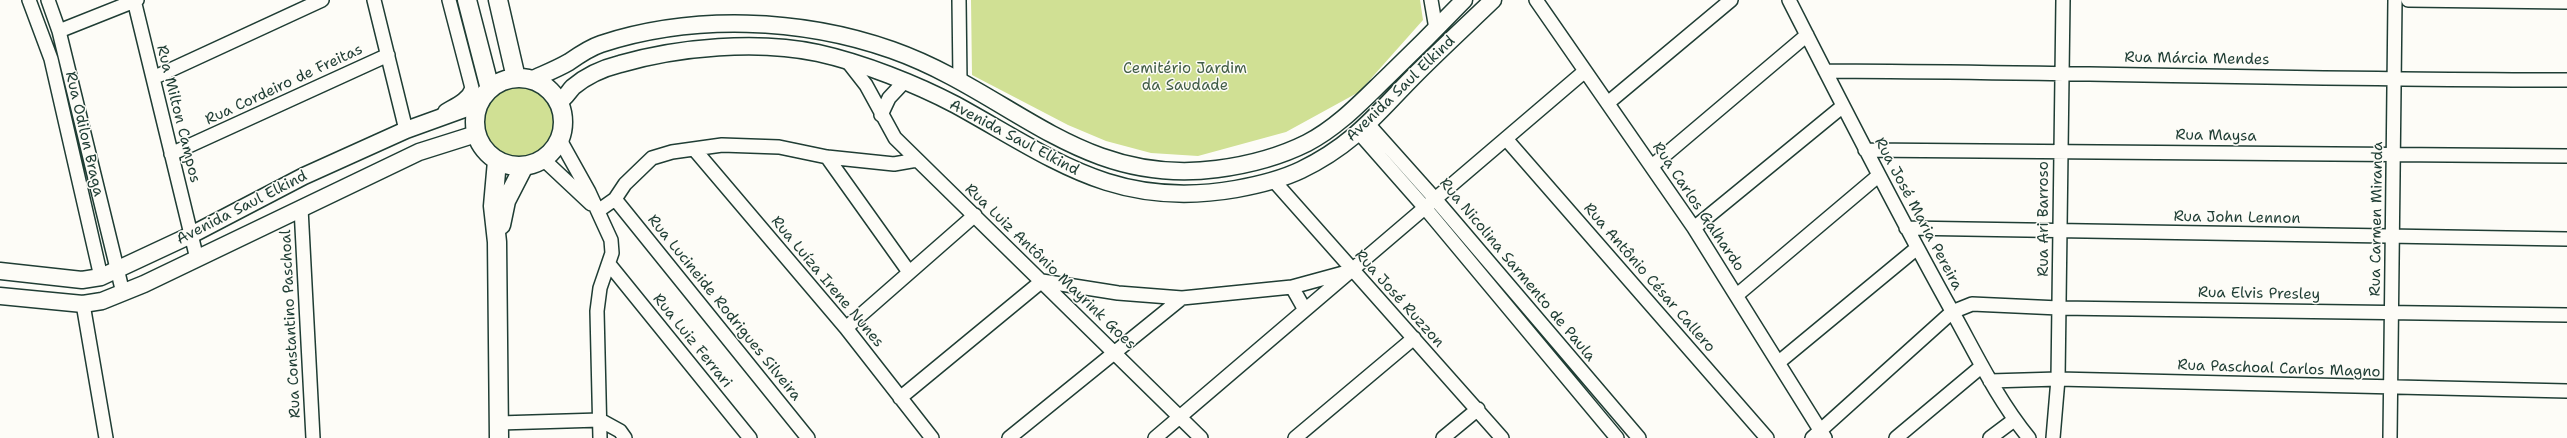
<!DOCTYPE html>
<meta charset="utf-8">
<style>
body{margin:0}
canvas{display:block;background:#fdfcf7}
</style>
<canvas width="2567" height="438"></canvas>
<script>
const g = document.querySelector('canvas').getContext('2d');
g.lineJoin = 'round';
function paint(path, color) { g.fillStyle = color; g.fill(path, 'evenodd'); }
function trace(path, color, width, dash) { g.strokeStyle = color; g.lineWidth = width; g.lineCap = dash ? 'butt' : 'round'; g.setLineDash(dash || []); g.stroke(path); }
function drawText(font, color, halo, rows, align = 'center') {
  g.font = font + ' "Shantell Sans",sans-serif'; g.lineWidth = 3; g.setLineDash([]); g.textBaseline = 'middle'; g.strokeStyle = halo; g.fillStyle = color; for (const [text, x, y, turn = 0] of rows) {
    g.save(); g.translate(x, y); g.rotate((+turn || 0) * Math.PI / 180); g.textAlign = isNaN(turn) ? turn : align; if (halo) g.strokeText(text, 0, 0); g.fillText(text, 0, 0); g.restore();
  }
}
const green = new Path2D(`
 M 971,0 L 1420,0 L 1423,20 L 1359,92 L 1286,132 L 1198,156 L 1151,153 L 1106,141 L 1068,125 L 972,75 Z
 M483 123a37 37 0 1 1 74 0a37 37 0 1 1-74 0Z`);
const minor = new Path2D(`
 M 29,0 L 51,59 L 101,277
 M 48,0 L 59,31 L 123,293
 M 134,0 L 197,259
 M 374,0 L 406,130
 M 959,0 L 960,80
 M 1431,0 L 1436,29
 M 1536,0 L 1694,228 L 1825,438
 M 1789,0 C 1842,104 1895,209 1952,311 C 1976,354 1997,399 2029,438
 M 2408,0 L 2567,2
 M 59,31 L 137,0
 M 848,62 L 866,85 L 895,138 L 1201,438
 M 1825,71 C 2073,72 2320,80 2567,80
 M 153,78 L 322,0
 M 1609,102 L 1731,0
 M 445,111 C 455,105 468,100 472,88 L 449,0
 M 881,115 L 889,98 L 904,82
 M 1369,125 L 1436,200 L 1639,438
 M 1360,134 L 1426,209 L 1617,438
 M 560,140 L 589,192 L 611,240 L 612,253 L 600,288 L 597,311 L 600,438
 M 1507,140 L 1767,438
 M 694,149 L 846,328 L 932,438
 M 1865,150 L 2567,156
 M 171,154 L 388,55
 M 827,157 L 909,272
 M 543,159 L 591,204
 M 1652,166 L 1807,35
 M 1274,181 L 1502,438
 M 615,199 L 808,438
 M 301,208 L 313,438
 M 598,211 L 615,199 L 625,184 L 652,158 L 672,152 L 722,145 L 779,147 L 827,157 L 894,164 L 917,160
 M 1694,228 L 1843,106
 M 1906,228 L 2567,239
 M 609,264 L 750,438
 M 1292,287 L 1305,310
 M 1737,295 L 1878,176
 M 83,304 L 106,438
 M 846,328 L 975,215
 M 1779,362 L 1917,248
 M 1990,381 L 2058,379 L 2567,391
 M 900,398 L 1042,281 L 1118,293 L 1182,298 L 1292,287 L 1347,272
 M 499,423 L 600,420 L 620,431 L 625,438
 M 1009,438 L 1182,298
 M 1155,438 L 1585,71
 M 1295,438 L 1414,338
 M 1443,438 L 1478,409
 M 1812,438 L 1952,312 L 1972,304 L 2059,308 L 2567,315
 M 1896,438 L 1982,366
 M 1990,438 L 2014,420
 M 2053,438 L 2058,379 L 2063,0
 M 2390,438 L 2395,0`);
const major = new Path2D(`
 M 531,80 C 544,74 557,69 569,62 C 579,55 589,48 601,44 C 693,14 801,18 892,50 C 1011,92 1080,187 1217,169 C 1248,165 1279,157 1307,143 C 1338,127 1362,101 1387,77 C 1413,52 1439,26 1464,0
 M 558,102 C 566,98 568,92 573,87 C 586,76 604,68 620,64 C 679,47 758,40 818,53 C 863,63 916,84 956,105 C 1054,159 1116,210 1236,189 C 1258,185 1280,180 1301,170 C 1355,144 1377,113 1417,73 C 1442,48 1468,24 1493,0
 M 0,271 L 82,280 L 101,277 L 191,235 L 304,176 L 406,130 L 478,104
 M 0,296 L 83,304 L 102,301 L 144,284 L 419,152 L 476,134`);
const highway = new Path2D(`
 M 467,0 L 490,89
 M 498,0 L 516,78
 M475 122a44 44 0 1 1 88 0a44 44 0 1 1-88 0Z
 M 497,161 L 493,206 L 497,242 L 499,438
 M 501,225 L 506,201 L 524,166`);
const streetNames = [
 ["Rua Márcia Mendes",2197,59,1],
 ["Rua Cordeiro de Freitas",284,85,-25],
 ["Avenida Saul Elkind",1401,89,-44],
 ["Rua Milton Campos",178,114,76],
 ["Rua Odilon Braga",84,134,77],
 ["Rua Maysa",2216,136,1],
 ["Avenida Saul Elkind",1014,138,28],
 ["Rua Carlos Galhardo",1698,207,56],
 ["Avenida Saul Elkind",242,208,-27],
 ["Rua José Maria Pereira",1918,214,62],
 ["Rua John Lennon",2237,218,1],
 ["Rua Ari Barroso",2044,219,-90],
 ["Rua Carmen Miranda",2377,219,-89],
 ["Rua Luiz Antônio Mayrink Goes",1050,267,44],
 ["Rua Nicolina Sarmento de Paula",1517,270,50],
 ["Rua Antônio César Callero",1649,278,49],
 ["Rua Luíza Irene Nunes",827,282,50],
 ["Rua Elvis Presley",2259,294,1],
 ["Rua José Ruzzon",1399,299,48],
 ["Rua Lucineide Rodrigues Silveira",724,308,51],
 ["Rua Constantino Paschoal",291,324,-93],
 ["Rua Luiz Ferrari",692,341,51],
 ["Rua Paschoal Carlos Magno",2279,369,2]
];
const parkNames = [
 ["Cemitério Jardim",1185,69],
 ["da Saudade",1185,86]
];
paint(green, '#d0e094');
trace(minor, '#1f3d34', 16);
trace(major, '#1f3d34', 19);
trace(highway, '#1f3d34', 21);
trace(minor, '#fdfcf7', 13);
trace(major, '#fdfcf7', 16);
trace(highway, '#fdfcf7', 18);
drawText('15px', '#1f3d34', '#fdfcf7', streetNames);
drawText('15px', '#425e47', '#fdfcf7', parkNames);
</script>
